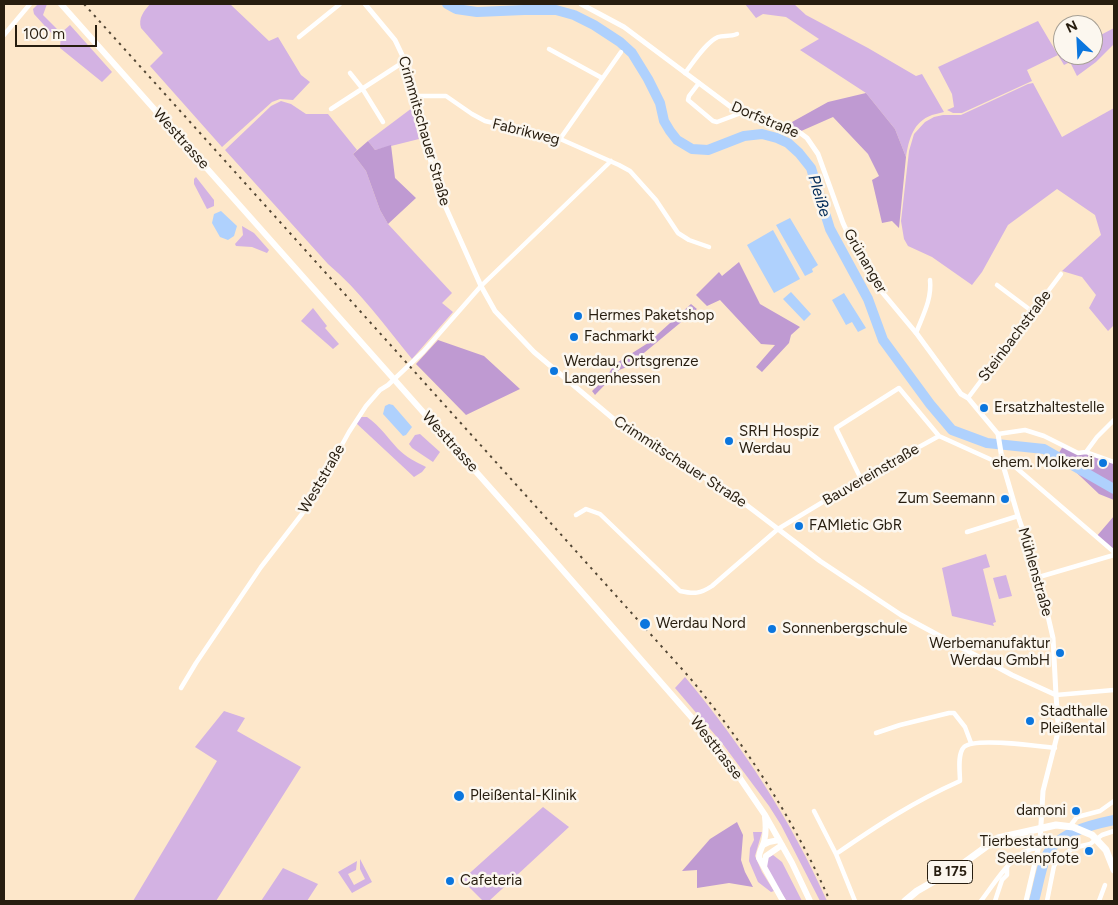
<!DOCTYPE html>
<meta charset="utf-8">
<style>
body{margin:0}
#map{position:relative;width:1118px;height:905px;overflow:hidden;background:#fde7ca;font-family:Figtree,sans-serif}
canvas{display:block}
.frame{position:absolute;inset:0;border:5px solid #271d0f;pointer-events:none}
.north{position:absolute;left:1053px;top:15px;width:50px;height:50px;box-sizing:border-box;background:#fcf7ef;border:1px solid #a7a095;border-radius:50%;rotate:335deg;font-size:14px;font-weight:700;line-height:20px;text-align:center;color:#271d0f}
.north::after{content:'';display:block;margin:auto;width:18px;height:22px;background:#0b76de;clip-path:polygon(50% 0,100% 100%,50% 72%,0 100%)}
.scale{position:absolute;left:15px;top:25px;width:82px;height:22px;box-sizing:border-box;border:2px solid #271d0f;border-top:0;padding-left:6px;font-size:15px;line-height:18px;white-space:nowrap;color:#271d0f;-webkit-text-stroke:4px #fcf7ef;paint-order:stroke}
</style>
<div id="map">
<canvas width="1118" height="905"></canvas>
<div class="frame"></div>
<div class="north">N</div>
<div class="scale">100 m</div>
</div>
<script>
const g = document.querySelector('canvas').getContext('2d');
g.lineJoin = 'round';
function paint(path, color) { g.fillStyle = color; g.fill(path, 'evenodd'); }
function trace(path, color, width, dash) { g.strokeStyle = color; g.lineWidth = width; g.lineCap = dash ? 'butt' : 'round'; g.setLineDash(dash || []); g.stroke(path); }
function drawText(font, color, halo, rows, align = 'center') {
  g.font = font + ' Figtree,sans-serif'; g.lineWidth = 5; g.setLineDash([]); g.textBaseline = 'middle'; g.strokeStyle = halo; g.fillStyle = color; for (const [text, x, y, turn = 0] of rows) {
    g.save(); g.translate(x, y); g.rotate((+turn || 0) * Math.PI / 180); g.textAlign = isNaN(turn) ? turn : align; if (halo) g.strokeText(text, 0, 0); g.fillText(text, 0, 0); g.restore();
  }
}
const green = new Path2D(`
 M 38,4 L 47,4 L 43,15 L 59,31 L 54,36 L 34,14 L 33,9 Z
 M 150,4 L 230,4 L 269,41 L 278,37 L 301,75 L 310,82 L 293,100 L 280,99 L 272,102 L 222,147 L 150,66 L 163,53 L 141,28 C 138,18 144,11 150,4 Z
 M 745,4 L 794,4 L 806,15 L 868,48 L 916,76 L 922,74 L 944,112 C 940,113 936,114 932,115 C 913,122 909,139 906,157 L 895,129 L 866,93 L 800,50 L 819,39 L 786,17 L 763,14 L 756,18 Z
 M 1038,21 L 1058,55 L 1063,53 L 1063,55 L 1093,55 L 1093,39 L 1114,28 L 1114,44 L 1096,62 L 1077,76 L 1070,62 L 1064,65 L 1058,55 L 1027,70 L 1032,81 L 962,113 L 953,113 L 947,110 L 954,107 L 952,94 L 938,67 Z
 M 70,25 L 112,72 L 102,82 L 60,48 L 61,33 Z
 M 1033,83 L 1062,137 L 1114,108 L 1114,325 L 1108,331 L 1089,308 L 1096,295 L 1082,277 L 1062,271 L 1101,235 L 1095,215 L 1057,189 L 1008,225 L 982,272 L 972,285 L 932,257 L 908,246 L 904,239 L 901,221 L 909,151 L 914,134 L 925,122 L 934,117 L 943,115 L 961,115 L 1028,84 Z
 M 281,101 L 291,104 L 306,114 L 328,114 L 357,150 L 353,154 L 366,171 L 380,210 L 388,224 L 452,293 L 442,303 L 453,312 L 412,359 C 385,326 360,291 328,264 L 225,150 L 271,106 Z
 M 412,108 L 419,139 L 375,150 L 368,141 Z
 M 196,177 L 214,200 L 214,206 L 207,209 L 194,184 L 194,179 Z
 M 242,226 L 254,233 L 269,250 L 267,253 L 252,247 L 236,246 L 235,244 L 243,235 Z
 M 313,308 L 327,326 L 325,328 L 339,344 L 333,349 L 301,321 Z
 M 361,417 L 367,417 C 380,426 388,438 398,449 C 406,457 416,462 426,467 L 422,472 L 414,477 L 356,423 Z
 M 420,434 L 440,452 L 433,462 L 412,448 L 409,444 L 415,435 Z
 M 986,554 L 990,567 L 983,569 L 996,622 L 993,623 L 994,626 L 952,616 L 942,568 Z
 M 1006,575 L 1012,596 L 999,599 L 993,578 Z
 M 685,677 C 742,745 791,820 827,901 L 820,901 L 781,825 L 769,806 L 722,743 L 675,688 Z
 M 224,711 L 245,718 L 237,731 L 301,767 L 216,901 L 133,901 L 217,761 L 195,747 Z
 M 543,807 L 569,827 L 489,901 L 483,901 L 462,880 Z
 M 753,832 L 762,832 L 755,856 L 762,872 L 774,891 L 771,892 L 758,882 L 749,861 L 750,848 L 754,840 Z
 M 773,855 L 782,862 L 802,901 L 787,901 C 779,890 764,872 767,858 Z
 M 360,859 L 372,882 L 352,893 L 338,872 L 357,861 L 356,870 L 348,874 L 354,885 L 365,879 L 360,869 Z
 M 283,868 L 318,884 L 307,901 L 261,901 Z`);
const forest = new Path2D(`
 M 866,93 L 895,129 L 906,157 L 899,228 L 892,221 L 882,223 L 872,180 L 879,176 L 868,154 L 833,117 L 799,132 L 783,127 L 828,102 Z
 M 368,141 L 375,150 L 391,145 L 395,178 L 416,198 L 388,224 L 380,210 L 366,171 L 353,154 Z
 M 739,262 L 760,304 L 800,327 L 791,335 L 789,343 L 762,372 L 756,367 L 775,345 L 761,344 L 720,300 L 707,306 L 696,295 L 719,272 L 722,276 Z
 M 691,304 L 697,309 L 627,367 L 619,370 L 595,395 L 592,391 L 604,380 L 615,364 L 648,343 Z
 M 438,340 L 484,356 L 520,389 L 466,415 L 416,364 Z
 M 1063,446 L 1078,453 L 1086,452 L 1114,462 L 1114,500 L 1099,494 L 1061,458 L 1057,456 Z
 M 1114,516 L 1114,548 L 1112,550 L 1096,537 Z
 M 737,822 L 743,835 L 741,860 L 745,872 L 753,887 L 729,883 L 697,888 L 697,870 L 682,871 L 710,839 Z`);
const water = new Path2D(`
 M 221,211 L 237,226 L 234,236 L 228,240 L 220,237 L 212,223 L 214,214 Z
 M 790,218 L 818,265 L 812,269 L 813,272 L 805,276 L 776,225 Z
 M 773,230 L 800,279 L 774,293 L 747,245 Z
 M 791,292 L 811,314 L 804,321 L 783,299 Z
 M 844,293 L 866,328 L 858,332 L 852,322 L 846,325 L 832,300 Z
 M 389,404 L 393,405 L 412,427 L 406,435 L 403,436 L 383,414 L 385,406 Z`);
const river = new Path2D(`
 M 447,4 L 456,9 L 477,12 L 524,10 L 556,10 L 574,15 L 594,25 L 620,42 L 632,53 L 648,79 L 660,103 L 664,121 L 670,131 L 677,140 L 692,149 L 708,150 L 744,136 L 762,134 L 777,138 L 788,143 L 799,153 L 811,168 L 830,229 L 868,299 L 883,340 L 930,404 L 952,430 L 987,443 L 1044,449 L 1114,489
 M 1034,901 C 1038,887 1040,873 1045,859 C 1055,833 1090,825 1114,820`);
const minor = new Path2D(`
 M 4,35 L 30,4
 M 299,37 L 340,4
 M 549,49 L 602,78
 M 350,73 L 362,88 L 383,122
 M 685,73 C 693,63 706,42 718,37 C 723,35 730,37 737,34
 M 699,83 L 689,96 L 688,100 L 713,121 L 717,122 L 741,113
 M 414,96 L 446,96 L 472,114 L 485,121 L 558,138 L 619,165 L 630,171 L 656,200 L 678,233 L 689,240 L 709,247
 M 331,109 L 405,61
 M 560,139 L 621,52
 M 997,285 L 1033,312
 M 916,333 C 923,315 932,299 930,280
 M 968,398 L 1061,274
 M 998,434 L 1025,430 L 1044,436 L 1078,453 L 1086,452 L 1114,462
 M 1086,452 L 1097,437 L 1114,420
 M 861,479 L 836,428 L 899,388 L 939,436 L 1003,465 L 1013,465 L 1114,552
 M 576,515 L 586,509 L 600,514 L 680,591 C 694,594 700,594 712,586 L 778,529 L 861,479 L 939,436
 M 967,532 L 1018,516
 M 1039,577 L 1114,555
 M 181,688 L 196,663 L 261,567 L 302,514 L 322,481 L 349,432 L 366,406 L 380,390 L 388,385 L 423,352 L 481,286 L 611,161
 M 1056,695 L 1114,690
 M 876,733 L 900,725 L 949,713 L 954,713 L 965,727 L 971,743
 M 814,811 L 836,854 L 855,901
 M 1070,826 L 1077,817 L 1100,811 L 1114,801
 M 836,854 C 878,825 913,802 960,781 C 960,772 957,754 964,747 C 974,737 1038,746 1055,748
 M 981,901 C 995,883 1014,849 1038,848
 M 995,901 L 1002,880 L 1007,875 L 1007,868
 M 1047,901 L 1054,866 L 1058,860 L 1073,848 L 1090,844 L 1102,835 L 1114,831
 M 1099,901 L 1105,885`);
const tertiary = new Path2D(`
 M 365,4 L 395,40 L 405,61 L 433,170 L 442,199 L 481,286 L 495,311 L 534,352 L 616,421 L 652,446 L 732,494 L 820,561 L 901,615 L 1012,675 L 1056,695 L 1058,723 L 1057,736 L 1043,791 L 1040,841 L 1026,901
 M 581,4 L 624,27 L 735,110 L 799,132 L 807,138 L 818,154 L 843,223 L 855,249 L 877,286 L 917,334 L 961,394 L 968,398 L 998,434 L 1003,465 L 1018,516 L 1039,577 L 1053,638 L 1056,695`);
const secondary = new Path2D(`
 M 61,4 L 510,510 L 700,727 L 735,771 L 765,815 L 792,863 L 810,901
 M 765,817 C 766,825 766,834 764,842 C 762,848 759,851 759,858 L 783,901
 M 763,845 L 769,842 L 779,840
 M 764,867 L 766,856 L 782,845`);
const primary = new Path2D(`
 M 905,901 L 917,891 L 957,868 L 998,838 L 1056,825 L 1073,827 L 1092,835 L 1106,850 L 1114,870`);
const rail = new Path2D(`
 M 84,4 L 690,678 C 747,747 794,820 830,901`);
const markers = [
 [578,316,5,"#0b76de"],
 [574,337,5,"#0b76de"],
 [554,371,5,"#0b76de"],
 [984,408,5,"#0b76de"],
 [729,441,5,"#0b76de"],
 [1103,463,5,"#0b76de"],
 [1005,499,5,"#0b76de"],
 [799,526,5,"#0b76de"],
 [645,624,6,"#0b76de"],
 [772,629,5,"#0b76de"],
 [1060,653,5,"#0b76de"],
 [1030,721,5,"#0b76de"],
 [459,796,6,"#0b76de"],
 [1076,811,5,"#0b76de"],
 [1089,851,5,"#0b76de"],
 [450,881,5,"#0b76de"]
];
const shields = [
 [950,872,45]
];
const shieldNames = [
 ["B 175",950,872]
];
const streetNames = [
 ["Dorfstraße",765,120,23],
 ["Crimmitschauer Straße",424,131,74],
 ["Fabrikweg",526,132,14],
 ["Westtrasse",181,139,48],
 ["Grünanger",865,261,60],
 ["Steinbachstraße",1015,336,-53],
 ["Westtrasse",450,442,48],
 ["Crimmitschauer Straße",680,462,33],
 ["Bauvereinstraße",871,475,-30],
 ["Weststraße",322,479,-60],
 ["Mühlenstraße",1035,572,74],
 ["Westtrasse",716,748,52]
];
const poiNames = [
 ["Hermes Paketshop",588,316],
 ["Fachmarkt",584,337],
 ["Werdau, Ortsgrenze",564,362],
 ["Langenhessen",564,379],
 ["Ersatzhaltestelle",994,408],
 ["SRH Hospiz",739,432],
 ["Werdau",739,449],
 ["ehem. Molkerei",1093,463,"right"],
 ["Zum Seemann",995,499,"right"],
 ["FAMletic GbR",809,526],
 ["Werdau Nord",656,624],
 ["Sonnenbergschule",782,629],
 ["Werbemanufaktur",1050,644,"right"],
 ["Werdau GmbH",1050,661,"right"],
 ["Stadthalle",1040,712],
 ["Pleißental",1040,729],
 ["Pleißental-Klinik",470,796],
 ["damoni",1066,811,"right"],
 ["Tierbestattung",1079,842,"right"],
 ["Seelenpfote",1079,859,"right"],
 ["Cafeteria",460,881]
];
const waterNames = [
 ["Pleiße",819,196,73]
];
paint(green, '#d3b2e3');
paint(forest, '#bf9ad2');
paint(water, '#afd1fd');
trace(river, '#afd1fd', 10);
trace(minor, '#fff', 4.5);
trace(tertiary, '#fff', 5);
trace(secondary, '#fff', 6);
trace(primary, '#fff', 7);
trace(rail, '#534735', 2, [2.5, 5]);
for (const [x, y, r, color] of markers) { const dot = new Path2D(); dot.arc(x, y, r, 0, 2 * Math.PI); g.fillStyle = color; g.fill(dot); trace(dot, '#fcf7ef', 2); }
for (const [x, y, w] of shields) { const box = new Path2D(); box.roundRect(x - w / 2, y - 11.5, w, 23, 4); g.fillStyle = '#fcf7ef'; g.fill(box); trace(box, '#271d0f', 1); }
drawText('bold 14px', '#271d0f', null, shieldNames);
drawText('15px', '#271d0f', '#fcf7ef', streetNames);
drawText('15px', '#271d0f', '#fcf7ef', poiNames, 'left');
drawText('italic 16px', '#002a58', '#fcf7ef', waterNames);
</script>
